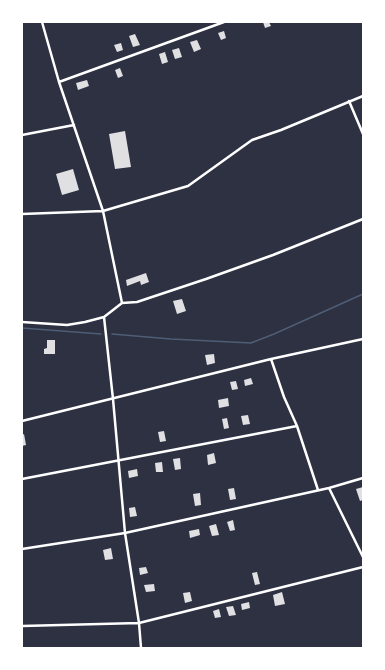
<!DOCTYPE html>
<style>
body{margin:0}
#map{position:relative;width:385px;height:670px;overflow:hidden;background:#2d3142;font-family:"PT Serif",serif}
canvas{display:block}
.frame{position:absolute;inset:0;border:23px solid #fff;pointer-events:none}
</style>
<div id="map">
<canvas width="385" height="670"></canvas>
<div class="frame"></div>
</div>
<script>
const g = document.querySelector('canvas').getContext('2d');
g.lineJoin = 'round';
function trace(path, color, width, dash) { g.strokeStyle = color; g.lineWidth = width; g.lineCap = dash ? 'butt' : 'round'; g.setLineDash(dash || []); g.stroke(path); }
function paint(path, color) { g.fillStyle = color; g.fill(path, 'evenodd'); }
const stream = new Path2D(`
 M 22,328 L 101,334
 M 112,334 L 171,339 L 251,343 L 274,334 L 363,294`);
const building = new Path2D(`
 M 263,22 L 269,22 L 271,26 L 265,28 Z
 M 224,31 L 226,38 L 221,40 L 218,33 Z
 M 135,34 L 140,45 L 133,47 L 129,36 Z
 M 197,40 L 201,49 L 194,52 L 190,42 Z
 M 121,43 L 123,50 L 117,52 L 114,45 Z
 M 179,48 L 182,57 L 175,59 L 172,50 Z
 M 165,52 L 168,62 L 162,64 L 159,54 Z
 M 120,68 L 123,76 L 118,78 L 115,70 Z
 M 87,80 L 89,86 L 78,90 L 76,83 Z
 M 125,131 L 131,167 L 115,169 L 109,134 Z
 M 73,169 L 79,190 L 62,195 L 56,174 Z
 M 146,273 L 149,282 L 141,285 L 140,281 L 127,286 L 126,280 Z
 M 182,299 L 186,311 L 177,314 L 173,301 Z
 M 47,340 L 55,340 L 55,354 L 44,354 L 44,349 L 47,348 Z
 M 214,354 L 215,363 L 207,365 L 205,355 Z
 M 251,378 L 253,384 L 245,386 L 244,380 Z
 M 236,381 L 238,389 L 232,390 L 230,382 Z
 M 228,398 L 229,406 L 219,408 L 218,400 Z
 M 248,415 L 250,424 L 243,425 L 241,416 Z
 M 227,418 L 229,428 L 224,429 L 222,419 Z
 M 164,431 L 166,441 L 160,442 L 158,432 Z
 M 24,434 L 26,445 L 22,446 L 22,435 Z
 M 214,453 L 216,463 L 208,465 L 207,455 Z
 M 180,458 L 181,469 L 175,470 L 173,459 Z
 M 162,462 L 163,472 L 156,472 L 155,463 Z
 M 137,469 L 138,476 L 129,478 L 128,471 Z
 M 363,487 L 363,500 L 360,501 L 356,489 Z
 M 234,488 L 236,499 L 230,500 L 228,489 Z
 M 200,493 L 201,505 L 195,506 L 193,494 Z
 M 135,507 L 137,516 L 130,517 L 129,508 Z
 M 233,520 L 235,530 L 230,531 L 227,522 Z
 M 216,524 L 219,535 L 212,536 L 209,526 Z
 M 199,529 L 200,535 L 190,538 L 189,531 Z
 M 111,548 L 113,559 L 105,560 L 103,550 Z
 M 146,567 L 148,573 L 140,575 L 139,568 Z
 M 257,572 L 260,584 L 255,585 L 252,573 Z
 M 154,584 L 155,591 L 146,592 L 144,585 Z
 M 190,592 L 192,601 L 185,603 L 183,593 Z
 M 282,592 L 285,604 L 275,606 L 273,595 Z
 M 249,602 L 250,608 L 242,610 L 241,604 Z
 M 233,606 L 236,615 L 229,616 L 226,607 Z
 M 219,609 L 221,617 L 215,618 L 213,611 Z`);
const minor = new Path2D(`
 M 42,22 L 59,82 L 103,211 L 122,303
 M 59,82 L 224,22
 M 349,101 L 363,134
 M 22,135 L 74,125
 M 22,214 L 103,211 L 188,186 L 252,140 L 281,130 L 363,96
 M 104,317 L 113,399 L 125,533 L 139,623 L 141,648
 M 22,322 L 67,325 L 85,322 L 104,317 L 122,303 L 137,302 L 206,279 L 273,255 L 363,219
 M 271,359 L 284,397 L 297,426 L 318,490
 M 22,421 L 271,359 L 363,339
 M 22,479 L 297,426
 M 329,488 L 363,557
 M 22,549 L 125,533 L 329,488 L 363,478
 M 22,626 L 139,623 L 363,567`);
trace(stream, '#4f5d75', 1.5);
paint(building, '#e0e0e3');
trace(minor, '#fff', 2.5);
</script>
